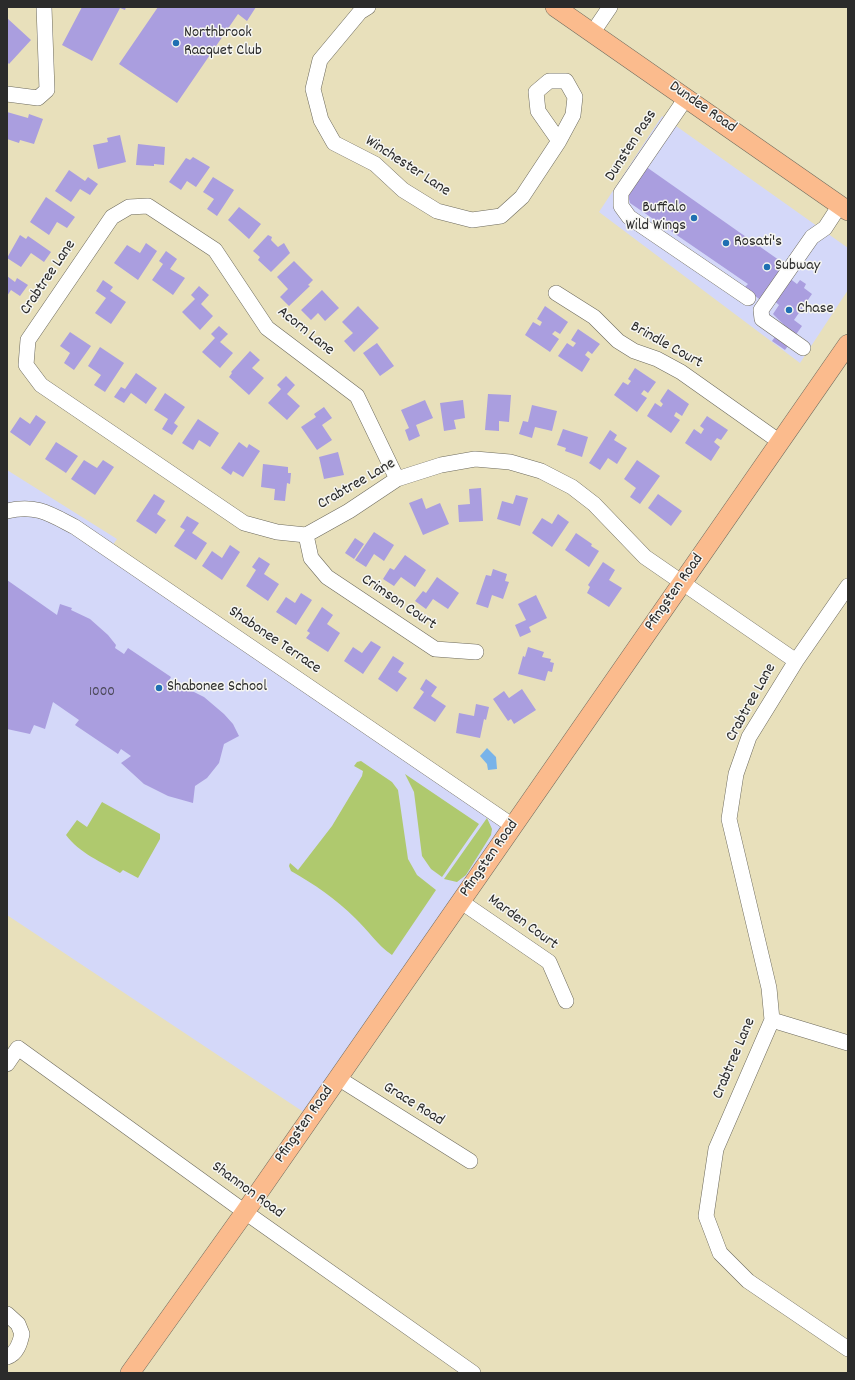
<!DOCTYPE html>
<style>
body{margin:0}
#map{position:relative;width:855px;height:1380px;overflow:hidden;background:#e8e0bb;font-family:Dekko,sans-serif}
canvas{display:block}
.frame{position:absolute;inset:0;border:8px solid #2b2b2b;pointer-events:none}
</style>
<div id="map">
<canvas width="855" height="1380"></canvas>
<div class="frame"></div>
</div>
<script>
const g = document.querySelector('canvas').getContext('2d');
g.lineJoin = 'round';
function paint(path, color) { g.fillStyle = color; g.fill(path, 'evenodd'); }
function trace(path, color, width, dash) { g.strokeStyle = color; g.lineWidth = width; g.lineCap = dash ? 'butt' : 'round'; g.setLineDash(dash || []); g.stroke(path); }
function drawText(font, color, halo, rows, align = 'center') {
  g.font = font + ' Dekko,sans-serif'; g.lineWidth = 3; g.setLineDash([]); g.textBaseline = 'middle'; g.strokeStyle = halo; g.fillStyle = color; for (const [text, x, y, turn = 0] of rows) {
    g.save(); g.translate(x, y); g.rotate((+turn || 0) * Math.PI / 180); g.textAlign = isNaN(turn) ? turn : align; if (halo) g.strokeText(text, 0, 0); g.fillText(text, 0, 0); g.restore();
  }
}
const built = new Path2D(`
 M 662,116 L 848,248 L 848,290 L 800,363 L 599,212 Z
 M 7,470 L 117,539 L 110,549 L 513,826 L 311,1117 L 7,915 Z`);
const green = new Path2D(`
 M 361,761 L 392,782 L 398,790 L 408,859 L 417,875 L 436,890 L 392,955 C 377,945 368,930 355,918 C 336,899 314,884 291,871 L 289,866 L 290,863 L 298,870 L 332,826 L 362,776 L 363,771 L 354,766 L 357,762 Z
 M 405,774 L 479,824 L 442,877 L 431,869 L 422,856 L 414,792 Z
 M 102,802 L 160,834 L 160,839 L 138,878 L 123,870 L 120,873 C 102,862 79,853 66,835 L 77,820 L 87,827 Z
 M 487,818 L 492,829 L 491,835 L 466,875 L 457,882 L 444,879 Z`);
const water = new Path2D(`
 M 487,748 L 496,757 L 497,769 L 488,770 L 487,764 L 480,756 Z`);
const building = new Path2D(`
 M 82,7 L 126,7 L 125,10 L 120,8 L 92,61 L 62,45 Z
 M 158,7 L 256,7 L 247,21 L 238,14 L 177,103 L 119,64 Z
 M 7,18 L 31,40 L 9,64 L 7,62 Z
 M 7,112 L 28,118 L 29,114 L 43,119 L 34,144 L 20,140 L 19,143 L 7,139 Z
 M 120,135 L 126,162 L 98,169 L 93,145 L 108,142 L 107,138 Z
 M 138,144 L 165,147 L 164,165 L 154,164 L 154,166 L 136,165 Z
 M 193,157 L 210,167 L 196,187 L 187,181 L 181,190 L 169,182 L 186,158 L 190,160 Z
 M 645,166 L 786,265 L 762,301 L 744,288 L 748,284 L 630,203 L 627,191 Z
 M 69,170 L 85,181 L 88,177 L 98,184 L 90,195 L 80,189 L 71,202 L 55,191 Z
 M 213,177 L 234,190 L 217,216 L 207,209 L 214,199 L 203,192 Z
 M 46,197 L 75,217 L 67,228 L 57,222 L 49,235 L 30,222 Z
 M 239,207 L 261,224 L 249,239 L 228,220 Z
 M 20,235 L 26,239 L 28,236 L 51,252 L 44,262 L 31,253 L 21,267 L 7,258 Z
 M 268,235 L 272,237 L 271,240 L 278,247 L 284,243 L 290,253 L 271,272 L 258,260 L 260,257 L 253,251 Z
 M 146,243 L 157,251 L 138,280 L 114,263 L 127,245 L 140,253 Z
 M 166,251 L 177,259 L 170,269 L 185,278 L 173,295 L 152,280 L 163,264 L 159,261 Z
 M 294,261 L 313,280 L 308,285 L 310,286 L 289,306 L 280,297 L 288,289 L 277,277 Z
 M 7,276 L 15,282 L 17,278 L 28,285 L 20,296 L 11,290 L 7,296 Z
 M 789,278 L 797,284 L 800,280 L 806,284 L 804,288 L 812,294 L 794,320 L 802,326 L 785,350 L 772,341 L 784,325 L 773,314 L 779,305 L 773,300 Z
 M 103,280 L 113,287 L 110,291 L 126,302 L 111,324 L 95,313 L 106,298 L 96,291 Z
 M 199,286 L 209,295 L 201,304 L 213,316 L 200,330 L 182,312 L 195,299 L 191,295 Z
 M 322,290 L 339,308 L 325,321 L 318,313 L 311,320 L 301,310 Z
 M 358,306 L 379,328 L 354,352 L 344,341 L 353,333 L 342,322 Z
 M 545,306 L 568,322 L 560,334 L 555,331 L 552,334 L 559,339 L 550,352 L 525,335 L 533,322 L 540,326 L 542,322 L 537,319 Z
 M 219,326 L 228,334 L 220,342 L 233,353 L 220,368 L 202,352 L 215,338 L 211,334 Z
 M 578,329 L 600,344 L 592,354 L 588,351 L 585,355 L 590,359 L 582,372 L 558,356 L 567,343 L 573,347 L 576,343 L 571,340 Z
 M 70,332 L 91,346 L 74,370 L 64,363 L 70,353 L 60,346 Z
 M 377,343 L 394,366 L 380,376 L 363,353 Z
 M 100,347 L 124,363 L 105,392 L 94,385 L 101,375 L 88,366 Z
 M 250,351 L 260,360 L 252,368 L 264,378 L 249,395 L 229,377 L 232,373 L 231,372 Z
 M 635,368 L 656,382 L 648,393 L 644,390 L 641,394 L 647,398 L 637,412 L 614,395 L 623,382 L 628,385 L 631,381 L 628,379 Z
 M 136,373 L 157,388 L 146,404 L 131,393 L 124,403 L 114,397 L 121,387 L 125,389 Z
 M 286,376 L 295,385 L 287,394 L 300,406 L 287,420 L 268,403 L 281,389 L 277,385 Z
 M 668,389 L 689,404 L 682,416 L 676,412 L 674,416 L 680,420 L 671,433 L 647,416 L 655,403 L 661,407 L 663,404 L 660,401 Z
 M 165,393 L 185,407 L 174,423 L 178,426 L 172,435 L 162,429 L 168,419 L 154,410 Z
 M 488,394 L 511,395 L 509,422 L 499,421 L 499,431 L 485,430 Z
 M 425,400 L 433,418 L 416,425 L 420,436 L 409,441 L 405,430 L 409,428 L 401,410 Z
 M 463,400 L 465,418 L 454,420 L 456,429 L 444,431 L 440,403 Z
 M 532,405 L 557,411 L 552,431 L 535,427 L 532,438 L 519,434 L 523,421 L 528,422 Z
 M 324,407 L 332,418 L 322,425 L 332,440 L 317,450 L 301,427 L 316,417 L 314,414 Z
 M 36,415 L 46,422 L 30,446 L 10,432 L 20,417 L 30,424 Z
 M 707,416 L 728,430 L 721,440 L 717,438 L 714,442 L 720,447 L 711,461 L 685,443 L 694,429 L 701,434 L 704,429 L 700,426 Z
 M 198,419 L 219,433 L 210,447 L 199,440 L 193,450 L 182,443 Z
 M 563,429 L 588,437 L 582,457 L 565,451 L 566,448 L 557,445 Z
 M 610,430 L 617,435 L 614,440 L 627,448 L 617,464 L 608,458 L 600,470 L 589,463 Z
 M 56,442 L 78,456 L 66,473 L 45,459 Z
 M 239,442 L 247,448 L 249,444 L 260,451 L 243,477 L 233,471 L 231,475 L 221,468 Z
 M 338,452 L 344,475 L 324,479 L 319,457 Z
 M 84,460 L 97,468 L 103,460 L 114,467 L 95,495 L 71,479 Z
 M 637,460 L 660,476 L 640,504 L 630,497 L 636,488 L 624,479 Z
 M 263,464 L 288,467 L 288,473 L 291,473 L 290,484 L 287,483 L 285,501 L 274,500 L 275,489 L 261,487 Z
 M 481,488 L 483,521 L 459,522 L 458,505 L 470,504 L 469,489 Z
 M 154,494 L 165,501 L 157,514 L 166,520 L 156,534 L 136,521 Z
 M 658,494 L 682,511 L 671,526 L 648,508 Z
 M 516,495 L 528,498 L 520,526 L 497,519 L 502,501 L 513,504 Z
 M 422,498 L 426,509 L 440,503 L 449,524 L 423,535 L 409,503 Z
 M 558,514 L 569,522 L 552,547 L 532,533 L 542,518 L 552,524 Z
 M 187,516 L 199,523 L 192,533 L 207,543 L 196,560 L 174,546 L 185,530 L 180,527 Z
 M 374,532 L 394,545 L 384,561 L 374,554 L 366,567 L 355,560 Z
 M 576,533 L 592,544 L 591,546 L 599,551 L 589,567 L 565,550 Z
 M 355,538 L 364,544 L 354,559 L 345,553 Z
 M 230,545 L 240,552 L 222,580 L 202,566 L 212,551 L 222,558 Z
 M 405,555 L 426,570 L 415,587 L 401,577 L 394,586 L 383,579 L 390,568 L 394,570 Z
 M 259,557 L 270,564 L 264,574 L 279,584 L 268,601 L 246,586 L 256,570 L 252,567 Z
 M 603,562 L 615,570 L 609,580 L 622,588 L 609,607 L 587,593 L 590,587 L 588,585 Z
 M 493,569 L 507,574 L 505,581 L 509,582 L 503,599 L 492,595 L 488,608 L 476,604 L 486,575 L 491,576 Z
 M 437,577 L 459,593 L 448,609 L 433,599 L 426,609 L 415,601 L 423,591 L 426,593 Z
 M 7,580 L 57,615 L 60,604 L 72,608 L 71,610 L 90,619 L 108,635 L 116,645 L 115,648 L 124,654 L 128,648 L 171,677 L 168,682 L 176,686 L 176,683 L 204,697 L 224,714 L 233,724 L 239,736 L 224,744 L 219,763 L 207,778 L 195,786 L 193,803 L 168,796 L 144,784 L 121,763 L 131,756 L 121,749 L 118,754 L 75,725 L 79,720 L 53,702 L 45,729 L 34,725 L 30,734 L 7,729 Z
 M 301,593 L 312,600 L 296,625 L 276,612 L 286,597 L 295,603 Z
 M 536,595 L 547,618 L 529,627 L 531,632 L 520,637 L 515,625 L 526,620 L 518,604 Z
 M 322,607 L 333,615 L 327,624 L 340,633 L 328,652 L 306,638 L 310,633 L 307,631 Z
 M 371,641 L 381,647 L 363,674 L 344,661 L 353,647 L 362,653 Z
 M 528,647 L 544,652 L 542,657 L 551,659 L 550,662 L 554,663 L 552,672 L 548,671 L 545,681 L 518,674 L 523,656 L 525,657 Z
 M 393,656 L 404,663 L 398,672 L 407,678 L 397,692 L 378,679 Z
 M 426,679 L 437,687 L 431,696 L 446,706 L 435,722 L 413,708 L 424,692 L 420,689 Z
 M 522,689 L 536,710 L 514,724 L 511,719 L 508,721 L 493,699 L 504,691 L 509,698 Z
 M 476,704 L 489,707 L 486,720 L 484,719 L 480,738 L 456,733 L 459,713 L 474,716 Z`);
const minor = new Path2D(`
 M 368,7 L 360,12 L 320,60 L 313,89 L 321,120 L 334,143 L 375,164 L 403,190 L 437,211 L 472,220 L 501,216 L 522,197 L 559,141 L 573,115 L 575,97 L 566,81 L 549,81 L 536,92 L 538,111 L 559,141
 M 593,32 L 610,7
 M 7,94 L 38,98 L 47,90 L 44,7
 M 686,98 L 621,193 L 621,206 L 629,217 L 748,298
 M 556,293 L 594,317 L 618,341 L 634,351 L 657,359 L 681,372 L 780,442
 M 803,348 L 762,319 L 761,310 L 812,237 L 825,228 L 840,205
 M 397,479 L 357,396 L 267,328 L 215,250 L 148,206 L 129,207 L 112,217 L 28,340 L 26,365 L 41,385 L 244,523 L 277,532 L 306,535 L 349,511 L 397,479 L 441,465 L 475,459 L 510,462 L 541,471 L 572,487 L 594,504 L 645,557 L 796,661
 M 7,511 C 36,504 50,514 75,527 L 513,826
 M 306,535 L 311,558 L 327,577 L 435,649 L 476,652
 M 848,586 L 796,661 L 749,737 L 736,774 L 729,819 L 769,988 L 772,1020 L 716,1149 L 706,1216 L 720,1253 L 748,1281 L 848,1349
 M 460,901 L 549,962 L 566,1001
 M 772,1020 L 848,1043
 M 7,1064 L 18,1048 L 245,1212 L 473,1373
 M 338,1078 L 470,1161
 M 7,1314 L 18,1324 L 22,1334 C 20,1343 17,1354 7,1357`);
const major = new Path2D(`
 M 555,7 L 848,211
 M 130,1373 L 245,1212 L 848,344`);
const markers = [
 [176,43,4,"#1f6fb2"],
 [694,218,4,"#1f6fb2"],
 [726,243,4,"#1f6fb2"],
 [767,267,4,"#1f6fb2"],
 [789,310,4,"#1f6fb2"],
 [159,688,4,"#1f6fb2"]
];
const numberNames = [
 ["1000",102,693]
];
const poiNames = [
 ["Northbrook",184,34],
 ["Racquet Club",184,52],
 ["Buffalo",686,209,"right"],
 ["Wild Wings",686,227,"right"],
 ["Rosati's",734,243],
 ["Subway",775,267],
 ["Chase",797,310],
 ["Shabonee School",167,688]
];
const streetNames = [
 ["Dundee Road",702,108,35],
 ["Dunsten Pass",632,146,-57],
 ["Winchester Lane",407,167,33],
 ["Crabtree Lane",49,278,-56],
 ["Acorn Lane",305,332,39],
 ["Brindle Court",666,346,29],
 ["Crabtree Lane",357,485,-30],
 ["Pfingsten Road",675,593,-55],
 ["Crimson Court",398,603,34],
 ["Shabonee Terrace",274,641,34],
 ["Crabtree Lane",752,703,-61],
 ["Pfingsten Road",490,859,-55],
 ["Marden Court",522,923,36],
 ["Crabtree Lane",735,1059,-67],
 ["Grace Road",413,1105,32],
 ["Pfingsten Road",305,1125,-55],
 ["Shannon Road",247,1191,36]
];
paint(built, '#d4d8f9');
paint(green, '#afc96e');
paint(water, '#78b3e9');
paint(building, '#aa9edf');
trace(minor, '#6d6a5d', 16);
trace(major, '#6d6a5d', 20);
trace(minor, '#fff', 15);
trace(major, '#fbbb8d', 19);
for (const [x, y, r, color] of markers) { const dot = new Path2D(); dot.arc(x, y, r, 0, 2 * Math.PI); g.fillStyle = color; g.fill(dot); trace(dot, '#f6f6f2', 1.5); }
drawText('14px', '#4b4858', null, numberNames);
drawText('16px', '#2b2b2b', '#f6f6f2', poiNames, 'left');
drawText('16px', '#2b2b2b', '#f6f6f2', streetNames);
</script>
